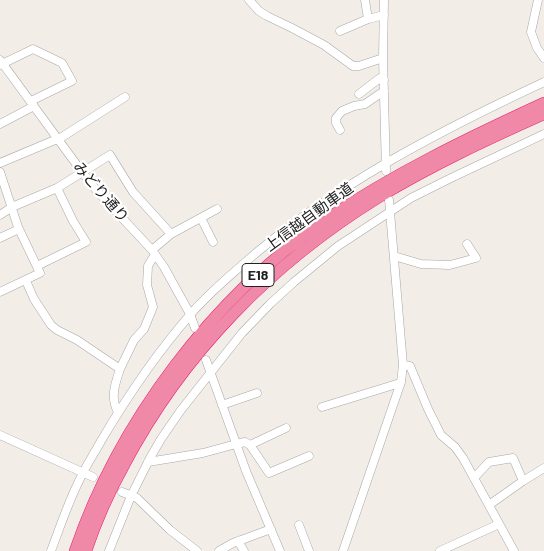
<!DOCTYPE html>
<meta charset="utf-8">
<style>
body{margin:0}
canvas{display:block;background:#f2ede7}
</style>
<canvas width="544" height="551"></canvas>
<script>
const g = document.querySelector('canvas').getContext('2d');
g.lineJoin = 'round';
function trace(path, color, width, dash) { g.strokeStyle = color; g.lineWidth = width; g.lineCap = dash ? 'butt' : 'round'; g.setLineDash(dash || []); g.stroke(path); }
function drawText(font, color, halo, rows, align = 'center') {
  g.font = font + ' Barlow,"Noto Sans JP",sans-serif'; g.lineWidth = 4.5; g.setLineDash([]); g.textBaseline = 'middle'; g.strokeStyle = halo; g.fillStyle = color; for (const [text, x, y, turn = 0] of rows) {
    g.save(); g.translate(x, y); g.rotate((+turn || 0) * Math.PI / 180); g.textAlign = isNaN(turn) ? turn : align; if (halo) g.strokeText(text, 0, 0); g.fillText(text, 0, 0); g.restore();
  }
}
const minor = new Path2D(`
 M 249,0 L 259,11 L 267,16 L 292,28 L 324,45 L 353,66 L 359,66 L 383,58
 M 365,0 L 368,19
 M 384,0 L 383,58 L 386,171
 M 538,0 L 531,32 L 537,48 L 544,58
 M 340,31 L 368,19 L 384,15
 M 0,60 L 82,172 L 97,191 L 152,250 L 164,267 L 190,314 L 195,328
 M 0,65 L 33,49 L 62,63 L 72,81 L 31,101
 M 359,94 L 380,78 L 384,80
 M 0,124 L 34,106
 M 340,130 L 336,123 L 336,118 L 342,111 L 354,106 L 365,104 L 384,91
 M 0,163 L 62,137 L 125,97
 M 0,172 L 18,227 L 40,273 L 0,292
 M 0,215 L 12,207 L 57,188 L 110,155 L 133,192 L 171,234 L 152,250
 M 201,218 L 213,242
 M 171,234 L 217,209
 M 0,238 L 19,229
 M 394,256 L 421,264 L 450,265 L 476,258 L 467,244
 M 37,266 L 86,242 L 73,221 L 57,188
 M 26,281 L 34,299 L 51,325 L 57,330 L 77,340 L 120,369 C 115,384 110,398 118,412
 M 206,360 L 246,471 L 280,551
 M 403,365 L 410,366 L 428,409 L 441,435 L 455,447 L 463,458 L 514,551
 M 120,369 L 134,340 L 144,329 L 153,307 L 147,285 L 148,266 L 155,254
 M 222,405 L 257,393
 M 322,407 L 400,383
 M 0,435 L 93,477
 M 250,445 L 286,428
 M 148,462 L 203,453 L 236,444 L 245,442 L 250,445 L 269,473 L 309,456
 M 474,478 L 489,462 L 513,458 L 523,481
 M 122,492 L 137,498 L 170,530 L 197,551
 M 489,505 L 523,481 L 544,468
 M 299,525 L 309,551
 M 238,541 L 244,551
 M 51,551 C 60,527 68,503 79,481 C 85,467 94,454 101,441 C 127,397 156,354 190,315 C 205,297 224,281 242,265 C 331,187 437,132 544,82
 M 109,551 L 131,496 L 150,458 L 161,439 L 181,410 L 242,333 L 270,304 L 294,282 L 338,246 L 411,198 L 451,178 L 544,134
 M 219,551 L 233,543 L 271,529
 M 343,551 L 401,382 L 403,365 L 389,200
 M 440,551 L 499,524`);
const highway = new Path2D(`
 M 75,551 C 119,422 212,299 324,221 C 393,174 468,138 544,103
 M 86,551 C 96,521 109,492 124,465 C 183,353 272,263 379,197 C 432,165 488,139 544,114`);
const shields = [
 [258,275,32]
];
const shieldNames = [
 ["E18",258,275]
];
const streetNames = [
 ["みどり通り",101,192,49],
 ["上信越自動車道",309,217,-36]
];
trace(minor, '#a8a8a8', 9);
trace(highway, '#ea1977', 12);
trace(minor, '#fff', 8);
trace(highway, '#ef89a7', 11);
for (const [x, y, w] of shields) { const box = new Path2D(); box.roundRect(x - w / 2, y - 11.5, w, 23, 4); g.fillStyle = '#fff'; g.fill(box); trace(box, '#212121', 1); }
drawText('bold 14px', '#212121', null, shieldNames);
drawText('15px', '#212121', '#fff', streetNames);
</script>
